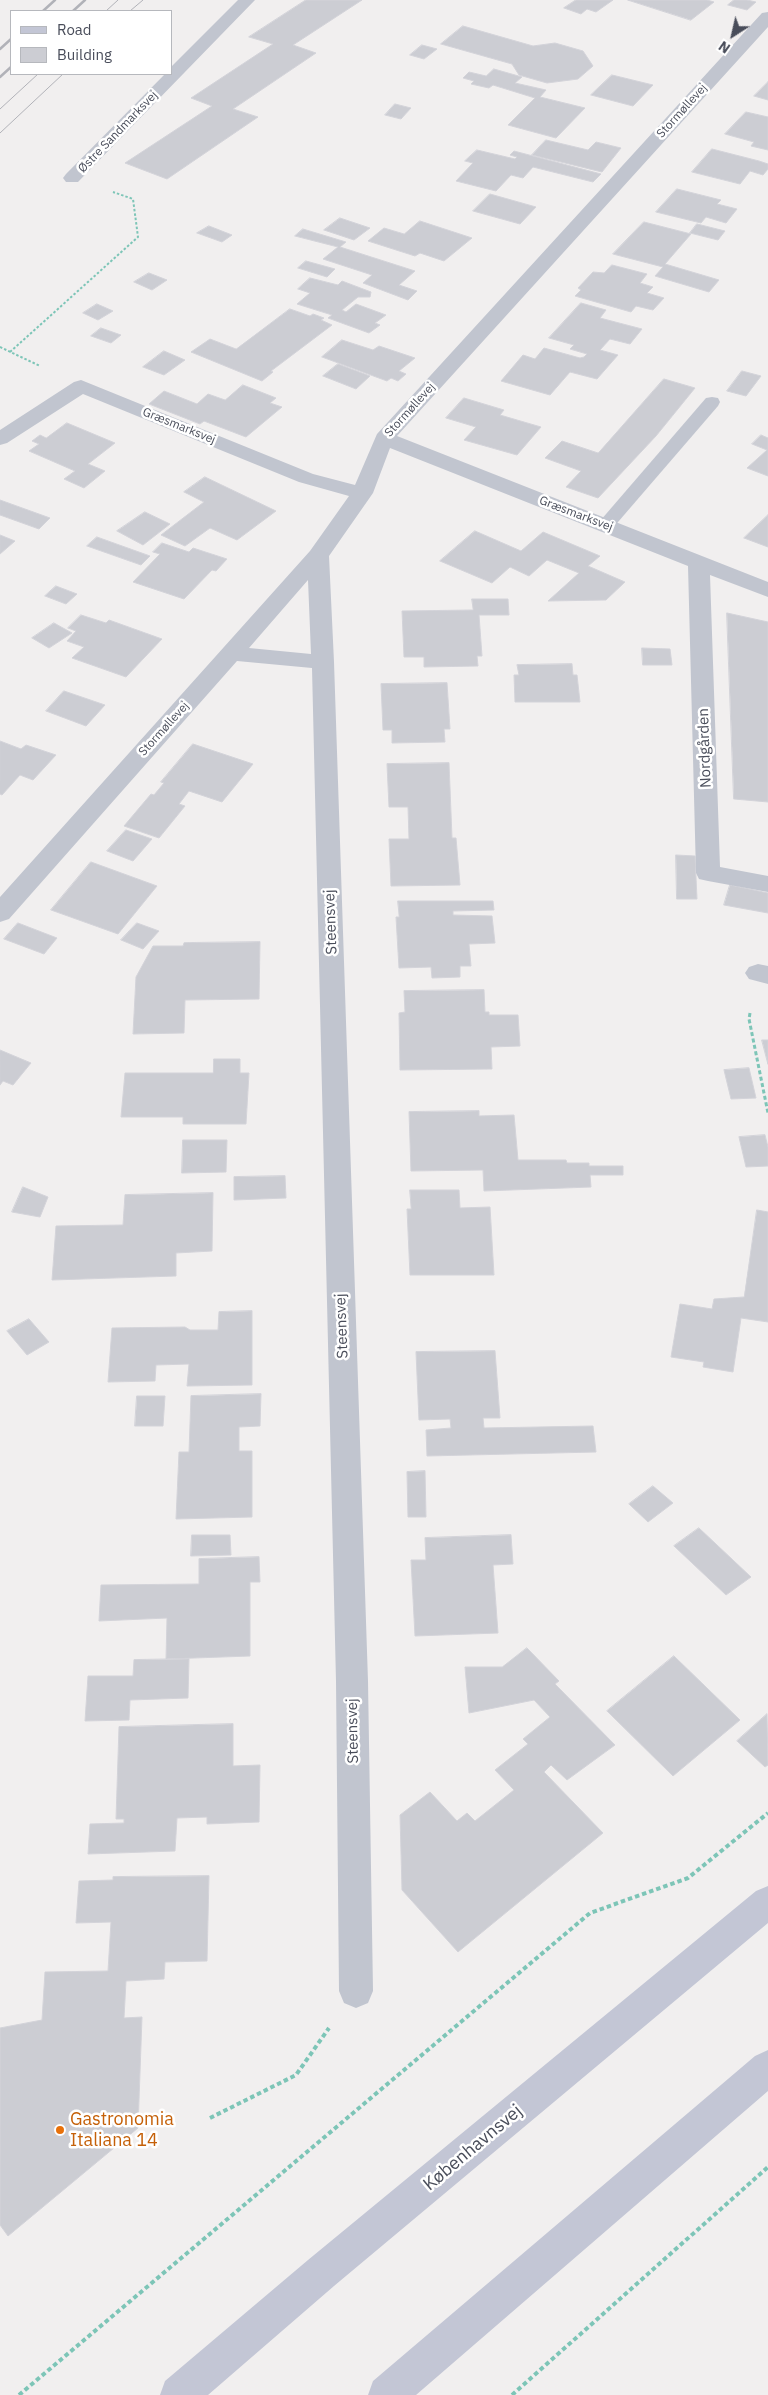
<!DOCTYPE html>
<meta charset="utf-8">
<style>
body{margin:0}
#map{position:relative;width:768px;height:2395px;overflow:hidden;background:#f1efef;font-family:"IBM Plex Sans",sans-serif}
canvas{display:block}
.legend{position:absolute;left:10px;top:10px;width:162px;height:65px;box-sizing:border-box;background:#fff;border:1px solid #b6b8bd;margin:0;padding:6px 9px;list-style:none;font-size:15px;color:#494d5a}
.legend li{display:flex;align-items:center;gap:10px;height:25px}
.legend b{width:25px;border:1px solid #b6b8bd}
.north{position:absolute;left:708px;top:10px;width:50px;height:50px;-webkit-text-stroke:4px #fff;paint-order:stroke;rotate:215deg;font-size:14px;font-weight:700;line-height:20px;text-align:center;color:#494d5a}
.north::after{content:'';display:block;margin:auto;width:18px;height:22px;background:#494d5a;clip-path:polygon(50% 0,100% 100%,50% 72%,0 100%)}
</style>
<div id="map">
<canvas width="768" height="2395"></canvas>
<ul class="legend">
<li><b style="height:6px;background:#c3c6d5"></b>Road</li>
<li><b style="height:14px;background:#cccdd3"></b>Building</li>
</ul>
<div class="north">N</div>
</div>
<script>
const g = document.querySelector('canvas').getContext('2d');
g.lineJoin = 'round';
function paint(path, color) { g.fillStyle = color; g.fill(path, 'evenodd'); }
function trace(path, color, width, dash) { g.strokeStyle = color; g.lineWidth = width; g.lineCap = dash ? 'butt' : 'round'; g.setLineDash(dash || []); g.stroke(path); }
function drawText(font, color, halo, rows, align = 'center') {
  g.font = font + ' "IBM Plex Sans",sans-serif'; g.lineWidth = 5; g.setLineDash([]); g.textBaseline = 'middle'; g.strokeStyle = halo; g.fillStyle = color; for (const [text, x, y, turn = 0] of rows) {
    g.save(); g.translate(x, y); g.rotate((+turn || 0) * Math.PI / 180); g.textAlign = isNaN(turn) ? turn : align; if (halo) g.strokeText(text, 0, 0); g.fillText(text, 0, 0); g.restore();
  }
}
const building = new Path2D(`
 M 306,0 L 362,0 L 293,45 L 316,53 L 233,109 L 258,117 L 167,179 L 125,163 L 212,106 L 191,98 L 273,44 L 249,37 Z
 M 576,0 L 613,0 L 596,12 L 587,9 L 581,14 L 564,8 Z
 M 628,0 L 707,0 L 714,2 L 691,20 Z
 M 734,0 L 747,0 L 756,2 L 747,10 L 728,5 Z
 M 463,26 L 533,46 L 555,43 L 583,51 L 593,66 L 578,79 L 547,83 L 519,75 L 512,64 L 441,44 Z
 M 422,45 L 437,49 L 424,59 L 410,55 Z
 M 494,69 L 522,77 L 515,83 L 546,90 L 540,97 L 585,108 L 556,138 L 508,125 L 535,98 L 493,85 L 489,88 L 471,84 L 474,81 L 463,78 L 469,72 L 486,76 Z
 M 612,75 L 653,85 L 633,106 L 591,95 Z
 M 768,82 L 768,100 L 754,96 Z
 M 395,104 L 411,108 L 401,119 L 385,115 Z
 M 746,112 L 768,117 L 768,150 L 751,146 L 754,142 L 725,134 Z
 M 546,140 L 588,150 L 596,142 L 621,148 L 602,172 L 532,155 Z
 M 712,149 L 759,161 L 768,164 L 768,169 L 763,175 L 750,171 L 740,184 L 692,172 Z
 M 477,150 L 515,159 L 517,157 L 510,155 L 514,151 L 601,174 L 593,182 L 533,167 L 523,178 L 511,175 L 496,191 L 456,181 L 473,163 L 465,161 Z
 M 677,189 L 721,200 L 717,204 L 737,209 L 726,223 L 706,217 L 701,223 L 656,212 Z
 M 490,194 L 536,207 L 520,224 L 473,211 Z
 M 340,218 L 370,228 L 354,240 L 324,230 Z
 M 420,221 L 472,238 L 444,261 L 420,253 L 415,256 L 368,241 L 384,228 L 404,234 Z
 M 644,222 L 691,234 L 665,264 L 719,280 L 709,292 L 655,276 L 663,267 L 613,254 Z
 M 697,224 L 725,231 L 718,240 L 690,233 Z
 M 209,226 L 232,235 L 222,242 L 197,233 Z
 M 303,229 L 346,242 L 340,247 L 415,271 L 399,285 L 417,291 L 408,300 L 363,283 L 372,275 L 323,259 L 338,247 L 295,236 Z
 M 306,261 L 335,269 L 327,277 L 298,268 Z
 M 612,265 L 647,274 L 640,283 L 653,287 L 647,293 L 664,298 L 653,310 L 636,306 L 631,312 L 575,296 L 581,290 L 578,288 L 593,272 L 604,273 Z
 M 149,273 L 167,280 L 152,290 L 134,282 Z
 M 310,278 L 338,285 L 342,281 L 371,292 L 370,297 L 358,297 L 342,310 L 346,312 L 356,304 L 386,315 L 375,323 L 380,325 L 369,333 L 328,318 L 332,315 L 297,304 L 310,293 L 298,289 Z
 M 581,303 L 606,310 L 600,318 L 642,329 L 630,344 L 610,339 L 600,350 L 618,355 L 597,379 L 570,372 L 550,395 L 501,381 L 523,355 L 535,359 L 544,348 L 580,358 L 584,357 L 587,354 L 570,349 L 574,345 L 549,338 Z
 M 97,304 L 113,311 L 98,320 L 83,313 Z
 M 290,309 L 310,316 L 313,314 L 324,318 L 321,320 L 332,325 L 271,371 L 273,372 L 262,381 L 191,352 L 210,339 L 236,349 Z
 M 101,328 L 121,335 L 111,343 L 91,336 Z
 M 342,340 L 373,350 L 379,346 L 415,358 L 399,371 L 406,374 L 398,381 L 391,378 L 387,381 L 322,357 Z
 M 164,351 L 185,360 L 164,375 L 143,367 Z
 M 338,364 L 370,376 L 356,389 L 323,376 Z
 M 742,371 L 761,376 L 746,396 L 727,391 Z
 M 664,379 L 695,388 L 656,436 L 598,498 L 566,487 L 581,471 L 545,458 L 562,441 L 598,453 Z
 M 243,385 L 276,398 L 270,403 L 282,407 L 246,437 L 204,421 L 200,424 L 149,404 L 164,391 L 197,404 L 208,394 L 225,400 Z
 M 464,398 L 504,410 L 500,415 L 541,427 L 517,455 L 464,440 L 476,427 L 446,418 Z
 M 67,423 L 115,443 L 88,464 L 105,471 L 84,488 L 64,479 L 75,471 L 29,451 L 39,444 L 32,441 L 40,435 L 46,438 Z
 M 761,435 L 768,438 L 768,476 L 747,468 L 767,450 L 752,444 Z
 M 205,477 L 276,511 L 237,540 L 210,528 L 185,546 L 161,535 L 204,502 L 184,492 Z
 M 0,500 L 50,518 L 39,529 L 0,515 Z
 M 145,512 L 170,524 L 143,545 L 117,531 Z
 M 768,515 L 768,547 L 744,538 Z
 M 475,531 L 521,551 L 543,532 L 600,556 L 588,566 L 625,582 L 606,600 L 548,601 L 579,573 L 547,560 L 529,576 L 510,567 L 492,583 L 440,561 Z
 M 0,535 L 15,541 L 0,554 Z
 M 97,537 L 150,556 L 141,565 L 87,546 Z
 M 162,543 L 189,552 L 193,548 L 227,559 L 216,571 L 212,570 L 184,599 L 133,582 L 160,554 L 153,552 Z
 M 56,586 L 77,594 L 66,604 L 45,596 Z
 M 472,599 L 508,599 L 509,615 L 479,615 L 482,656 L 477,656 L 478,666 L 424,667 L 424,657 L 404,657 L 402,611 L 473,610 Z
 M 727,613 L 768,622 L 768,802 L 734,799 Z
 M 81,615 L 106,623 L 109,620 L 162,639 L 126,677 L 72,658 L 84,647 L 67,641 L 76,631 L 68,628 Z
 M 54,623 L 72,633 L 49,648 L 32,638 Z
 M 642,648 L 670,649 L 672,665 L 643,665 Z
 M 572,664 L 573,675 L 577,675 L 580,702 L 515,702 L 514,675 L 519,675 L 517,665 Z
 M 447,683 L 450,729 L 444,729 L 445,742 L 392,743 L 392,730 L 383,730 L 381,684 Z
 M 64,691 L 105,705 L 86,726 L 46,711 Z
 M 0,741 L 21,749 L 26,745 L 56,755 L 33,780 L 20,775 L 2,795 L 0,794 Z
 M 193,744 L 253,764 L 222,802 L 189,791 L 179,804 L 185,806 L 159,838 L 124,826 L 151,794 L 154,795 L 164,783 L 161,782 Z
 M 449,763 L 452,838 L 456,838 L 460,885 L 391,886 L 389,839 L 409,839 L 408,807 L 389,807 L 387,764 Z
 M 126,830 L 152,839 L 133,861 L 107,851 Z
 M 676,855 L 695,856 L 697,899 L 677,899 Z
 M 91,862 L 157,886 L 118,934 L 51,910 Z
 M 730,885 L 768,893 L 768,913 L 724,905 Z
 M 398,901 L 493,901 L 494,910 L 453,911 L 453,915 L 492,916 L 495,943 L 469,944 L 471,966 L 460,966 L 460,977 L 432,978 L 431,967 L 399,968 L 396,917 L 399,917 Z
 M 18,923 L 57,938 L 44,954 L 4,939 Z
 M 137,923 L 159,931 L 143,949 L 121,940 Z
 M 260,942 L 259,999 L 185,1000 L 184,1033 L 133,1034 L 136,977 L 153,946 L 183,946 L 184,943 Z
 M 484,990 L 485,1012 L 489,1012 L 489,1015 L 518,1015 L 520,1046 L 491,1047 L 492,1069 L 400,1070 L 399,1013 L 405,1012 L 404,991 Z
 M 762,1040 L 768,1040 L 768,1064 Z
 M 0,1050 L 31,1063 L 13,1085 L 3,1081 L 0,1085 Z
 M 214,1059 L 240,1059 L 240,1073 L 249,1073 L 246,1124 L 183,1124 L 183,1117 L 121,1117 L 125,1073 L 213,1073 Z
 M 749,1068 L 756,1098 L 731,1099 L 724,1070 Z
 M 479,1111 L 479,1116 L 514,1115 L 518,1160 L 566,1160 L 567,1163 L 589,1163 L 589,1166 L 623,1166 L 623,1175 L 590,1175 L 591,1187 L 484,1191 L 483,1170 L 411,1171 L 409,1112 Z
 M 765,1135 L 768,1147 L 768,1166 L 746,1167 L 739,1137 Z
 M 183,1140 L 227,1140 L 226,1172 L 182,1173 Z
 M 285,1176 L 286,1198 L 234,1200 L 234,1177 Z
 M 23,1187 L 48,1197 L 40,1217 L 12,1212 Z
 M 410,1190 L 459,1190 L 460,1208 L 490,1207 L 494,1275 L 410,1275 L 407,1209 L 411,1209 Z
 M 213,1193 L 212,1251 L 176,1253 L 176,1276 L 52,1280 L 56,1226 L 123,1225 L 125,1195 Z
 M 757,1210 L 768,1212 L 768,1322 L 741,1318 L 733,1372 L 703,1367 L 704,1362 L 671,1357 L 680,1304 L 712,1309 L 714,1299 L 744,1297 Z
 M 252,1311 L 252,1385 L 187,1386 L 189,1364 L 156,1365 L 155,1381 L 108,1382 L 112,1328 L 185,1327 L 190,1330 L 218,1330 L 219,1312 Z
 M 29,1319 L 49,1342 L 27,1355 L 7,1331 Z
 M 495,1351 L 500,1418 L 483,1418 L 484,1428 L 593,1426 L 596,1452 L 427,1456 L 426,1430 L 451,1428 L 450,1419 L 419,1420 L 416,1352 Z
 M 261,1394 L 260,1426 L 239,1427 L 239,1451 L 252,1451 L 252,1517 L 176,1519 L 179,1452 L 189,1452 L 191,1396 Z
 M 137,1396 L 165,1396 L 163,1426 L 135,1426 Z
 M 425,1471 L 426,1517 L 408,1517 L 407,1472 Z
 M 653,1486 L 673,1503 L 648,1522 L 629,1504 Z
 M 699,1528 L 751,1577 L 726,1595 L 674,1546 Z
 M 192,1535 L 230,1535 L 231,1555 L 191,1556 Z
 M 511,1535 L 513,1564 L 493,1565 L 498,1633 L 415,1636 L 411,1560 L 426,1560 L 425,1538 Z
 M 259,1557 L 260,1582 L 250,1582 L 250,1656 L 166,1659 L 167,1618 L 99,1621 L 101,1585 L 199,1584 L 199,1559 Z
 M 527,1648 L 559,1681 L 555,1684 L 615,1745 L 567,1780 L 551,1765 L 544,1772 L 603,1833 L 458,1952 L 402,1890 L 400,1815 L 430,1792 L 457,1821 L 467,1813 L 475,1821 L 514,1790 L 495,1770 L 528,1744 L 523,1739 L 550,1717 L 534,1700 L 469,1713 L 465,1667 L 502,1667 Z
 M 674,1656 L 740,1720 L 673,1776 L 607,1711 Z
 M 189,1659 L 188,1698 L 130,1700 L 129,1720 L 85,1721 L 88,1676 L 133,1676 L 134,1660 Z
 M 767,1714 L 768,1765 L 765,1767 L 737,1741 Z
 M 233,1724 L 233,1766 L 260,1765 L 259,1822 L 207,1824 L 207,1817 L 177,1818 L 175,1851 L 88,1854 L 90,1824 L 124,1823 L 124,1819 L 116,1819 L 119,1727 Z
 M 209,1876 L 207,1961 L 165,1962 L 164,1979 L 126,1981 L 124,2018 L 142,2017 L 138,2128 L 8,2236 L 0,2225 L 0,2028 L 42,2020 L 45,1972 L 108,1971 L 111,1922 L 76,1923 L 79,1881 L 113,1880 L 113,1877 Z`);
const pathFar2 = new Path2D(`
 M 0,347 L 40,366
 M 10,352 L 138,237 L 133,199 L 113,192`);
const pathFar1 = new Path2D(`
 M 750,1013 L 749,1019 L 768,1113`);
const path = new Path2D(`
 M 210,2118 L 296,2075 L 329,2028
 M 19,2395 L 590,1913 L 688,1878 L 768,1813
 M 512,2395 L 768,2167`);
const service = new Path2D(`
 M 712,397 L 718,398 L 720,402 L 718,406 L 612,529 L 600,529 L 597,525 L 600,521 L 706,398 Z`);
const minor = new Path2D(`
 M 238,0 L 255,0 L 78,182 L 66,182 L 63,178 L 66,174 L 165,74 L 171,74 L 171,67 Z
 M 768,12 L 768,27 L 397,436 L 768,582 L 768,597 L 710,575 L 720,867 L 768,876 L 768,892 L 708,881 L 699,879 L 696,873 L 688,566 L 390,448 L 373,493 L 329,556 L 334,662 L 368,1681 L 373,1991 L 368,2003 L 356,2008 L 344,2003 L 339,1991 L 336,1681 L 312,668 L 237,661 L 9,919 L 0,922 L 0,897 L 310,551 L 349,496 L 299,482 L 83,394 L 7,443 L 0,445 L 0,430 L 74,382 L 81,380 L 313,474 L 355,485 L 377,434 L 762,13 ZM 308,580 L 311,654 L 249,648 Z
 M 758,964 L 768,966 L 768,984 L 749,979 L 745,973 L 749,967 Z`);
const secondary = new Path2D(`
 M 768,1886 L 768,1923 L 334,2286 L 208,2395 L 160,2395 L 165,2381 L 308,2260 L 756,1891 Z
 M 768,2050 L 768,2091 L 416,2395 L 368,2395 L 373,2381 L 755,2056 Z`);
const tram = new Path2D(`
 M 106,11 L 118,0
 M 130,11 L 143,0
 M 0,109 L 38,74
 M 0,133 L 63,74`);
const rail = new Path2D(`
 M 43,11 L 55,0
 M 73,11 L 85,0
 M 0,49 L 11,39
 M 0,77 L 11,67`);
const markers = [
 [60,2130,5,"#e8710a"]
];
const farStreetnames = [
 ["Stormøllevej",682,111,-48],
 ["Østre Sandmarksvej",118,132,-46],
 ["Stormøllevej",410,410,-48],
 ["Græsmarksvej",179,426,22],
 ["Græsmarksvej",576,514,21],
 ["Stormøllevej",164,729,-48]
];
const streetNames = [
 ["Nordgården",705,748,-92],
 ["Steensvej",331,922,-92],
 ["Steensvej",342,1326,-92],
 ["Steensvej",353,1731,-91]
];
const nearFoodnames = [
 ["Gastronomia",70,2120],
 ["Italiana 14",70,2141]
];
const nearStreetnames = [
 ["Københavnsvej",473,2148,-40]
];
paint(building, '#cccdd3');
trace(building, '#d3d3d9', 1);
trace(pathFar2, '#7dc5b7', 2, [2.5, 2]);
trace(pathFar1, '#7dc5b7', 3, [4, 2.5]);
trace(path, '#7dc5b7', 4, [4.5, 3]);
paint(service, '#c1c5cf');
paint(minor, '#c1c5cf');
paint(secondary, '#c3c6d5');
trace(tram, '#b1b2b8', 1);
trace(rail, '#b1b2b8', 2.5);
for (const [x, y, r, color] of markers) { const dot = new Path2D(); dot.arc(x, y, r, 0, 2 * Math.PI); g.fillStyle = color; g.fill(dot); trace(dot, '#fff', 2); }
drawText('12px', '#494d5a', '#fff', farStreetnames);
drawText('15px', '#494d5a', '#fff', streetNames);
drawText('18px', '#c56008', '#fff', nearFoodnames, 'left');
drawText('18px', '#494d5a', '#fff', nearStreetnames);
</script>
